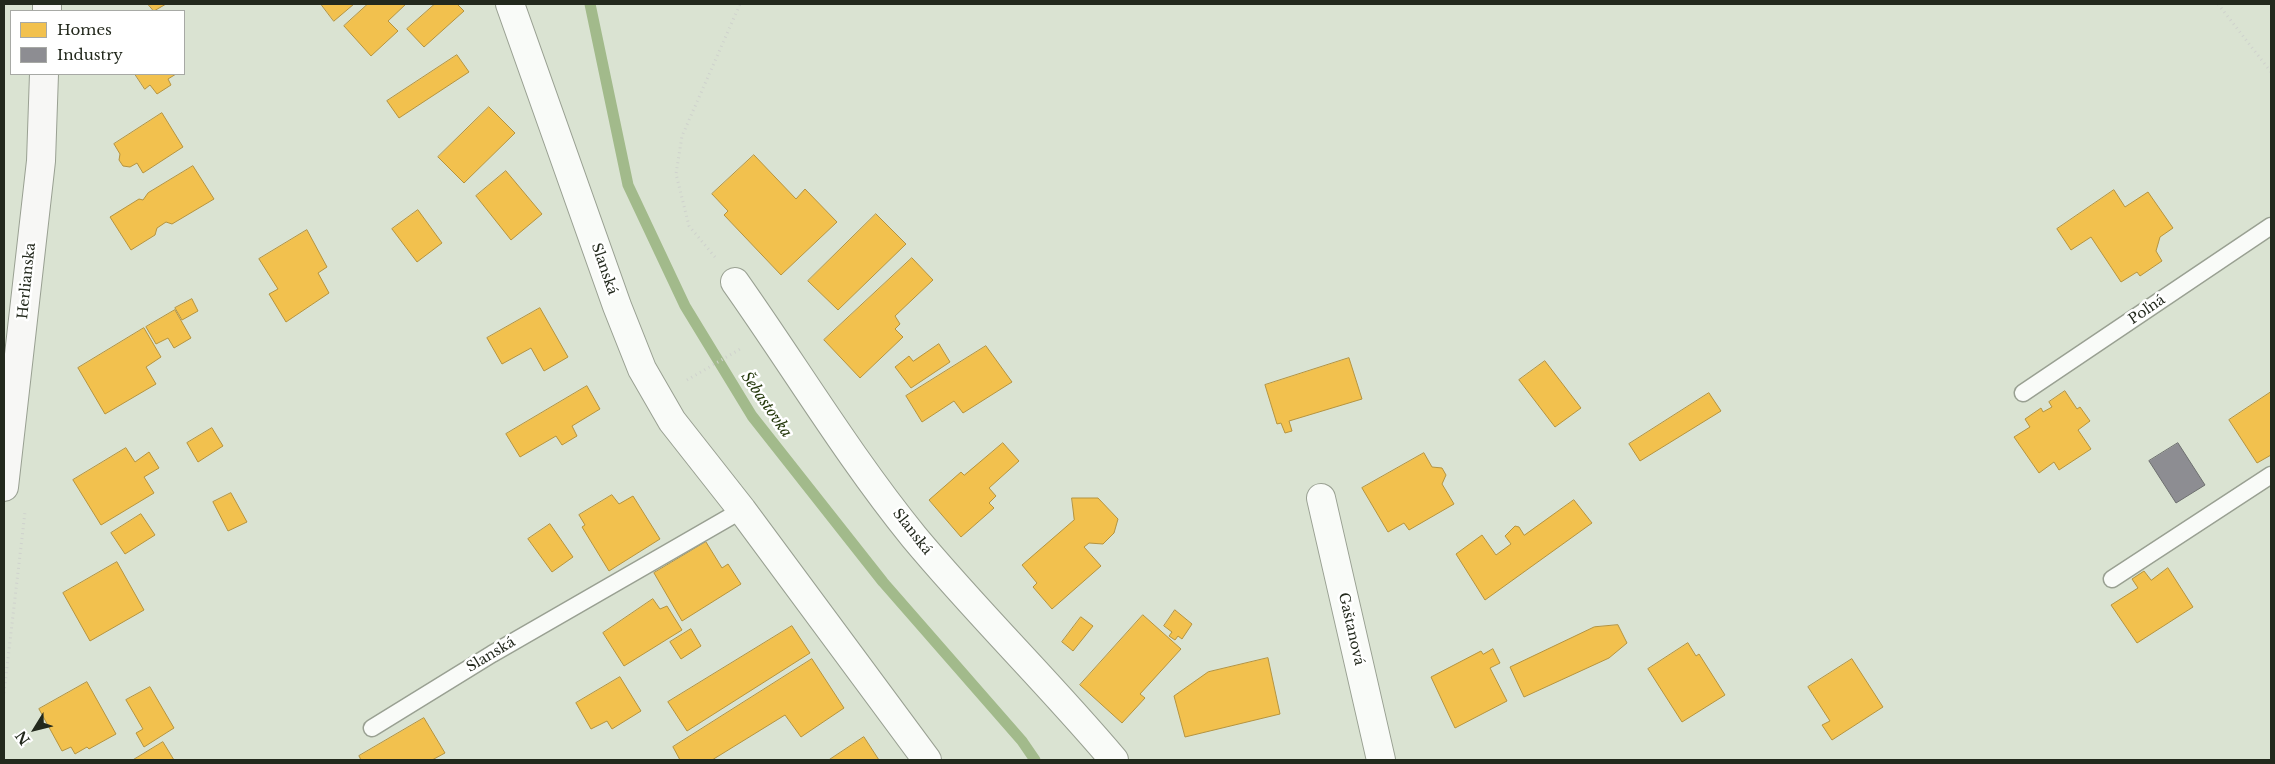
<!DOCTYPE html>
<meta charset="utf-8">
<style>
body{margin:0}
#map{position:relative;width:2275px;height:764px;overflow:hidden;background:#dae3d2;font-family:"Libre Baskerville",serif}
canvas{display:block}
.frame{position:absolute;inset:0;border:5px solid #23291d;pointer-events:none}
.legend{position:absolute;left:10px;top:10px;width:175px;height:65px;box-sizing:border-box;background:#fff;border:1px solid #a7a9a5;margin:0;padding:6px 9px;list-style:none;font-size:15px;color:#23291d}
.legend li{display:flex;align-items:center;gap:10px;height:25px}
.legend b{width:25px;border:1px solid #a7a9a5}
.north{position:absolute;left:10px;top:704px;width:50px;height:50px;-webkit-text-stroke:4px #fff;paint-order:stroke;rotate:234deg;font-size:14px;font-weight:700;line-height:20px;text-align:center;color:#23291d}
.north::after{content:'';display:block;margin:auto;width:18px;height:22px;background:#23291d;clip-path:polygon(50% 0,100% 100%,50% 72%,0 100%)}
</style>
<div id="map">
<canvas width="2275" height="764"></canvas>
<div class="frame"></div>
<ul class="legend">
<li><b style="height:14px;background:#f2c14e"></b>Homes</li>
<li><b style="height:14px;background:#8d8d92"></b>Industry</li>
</ul>
<div class="north">N</div>
</div>
<script>
const g = document.querySelector('canvas').getContext('2d');
g.lineJoin = 'round';
function paint(path, color) { g.fillStyle = color; g.fill(path, 'evenodd'); }
function trace(path, color, width, dash) { g.strokeStyle = color; g.lineWidth = width; g.lineCap = dash ? 'butt' : 'round'; g.setLineDash(dash || []); g.stroke(path); }
function drawText(font, color, halo, rows, align = 'center') {
  g.font = font + ' "Libre Baskerville",serif'; g.lineWidth = 5; g.setLineDash([]); g.textBaseline = 'middle'; g.strokeStyle = halo; g.fillStyle = color; for (const [text, x, y, turn = 0] of rows) {
    g.save(); g.translate(x, y); g.rotate((+turn || 0) * Math.PI / 180); g.textAlign = isNaN(turn) ? turn : align; if (halo) g.strokeText(text, 0, 0); g.fillText(text, 0, 0); g.restore();
  }
}
const homes = new Path2D(`
 M 148,4 L 166,4 L 154,11 Z
 M 321,4 L 354,4 L 334,21 Z
 M 368,4 L 406,4 L 388,21 L 398,31 L 371,56 L 344,26 Z
 M 435,4 L 457,4 L 464,11 L 424,47 L 407,29 Z
 M 457,55 L 469,72 L 399,118 L 387,101 Z
 M 135,74 L 176,74 L 168,79 L 171,85 L 157,94 L 150,85 L 145,89 Z
 M 489,107 L 515,133 L 464,183 L 438,157 Z
 M 162,113 L 183,147 L 143,173 L 137,163 L 130,167 L 123,166 L 119,160 L 120,154 L 114,144 Z
 M 754,155 L 796,199 L 805,189 L 837,222 L 781,275 L 724,215 L 728,211 L 712,194 Z
 M 193,166 L 214,199 L 172,224 L 166,222 L 157,228 L 155,235 L 131,250 L 110,217 L 139,199 L 143,200 L 148,193 Z
 M 506,171 L 542,214 L 511,240 L 476,196 Z
 M 2114,190 L 2125,207 L 2148,192 L 2173,228 L 2160,237 L 2156,251 L 2162,261 L 2140,276 L 2137,272 L 2121,282 L 2091,237 L 2071,250 L 2057,229 Z
 M 418,210 L 442,243 L 417,262 L 392,229 Z
 M 876,214 L 906,244 L 838,310 L 808,281 Z
 M 307,230 L 327,267 L 318,273 L 329,293 L 286,322 L 269,294 L 278,289 L 259,259 Z
 M 912,258 L 933,280 L 895,316 L 900,324 L 895,329 L 903,337 L 860,378 L 824,340 Z
 M 192,299 L 198,311 L 182,320 L 175,308 Z
 M 540,308 L 568,357 L 544,371 L 531,348 L 502,364 L 487,338 Z
 M 175,310 L 191,338 L 174,348 L 168,338 L 156,344 L 146,327 Z
 M 144,328 L 161,357 L 146,367 L 156,384 L 105,414 L 78,368 Z
 M 939,344 L 950,362 L 911,388 L 895,367 L 909,356 L 913,361 Z
 M 986,346 L 1012,382 L 963,413 L 954,401 L 922,422 L 906,396 Z
 M 1349,358 L 1362,399 L 1289,421 L 1292,431 L 1285,433 L 1281,423 L 1277,424 L 1265,385 Z
 M 1545,361 L 1581,408 L 1555,427 L 1519,380 Z
 M 587,386 L 600,409 L 572,426 L 577,436 L 562,445 L 556,436 L 520,457 L 506,434 Z
 M 2065,391 L 2077,409 L 2080,407 L 2090,421 L 2078,430 L 2091,449 L 2059,470 L 2054,462 L 2039,473 L 2014,437 L 2030,427 L 2025,419 L 2041,408 L 2043,412 L 2052,407 L 2049,402 Z
 M 2271,392 L 2271,455 L 2257,463 L 2229,420 Z
 M 1709,393 L 1721,411 L 1640,461 L 1629,444 Z
 M 212,428 L 223,446 L 198,462 L 187,443 Z
 M 1003,443 L 1019,461 L 989,488 L 996,496 L 989,503 L 994,508 L 961,537 L 929,500 L 961,472 L 964,475 Z
 M 126,448 L 135,462 L 149,452 L 159,468 L 144,477 L 154,493 L 101,525 L 73,480 Z
 M 1424,453 L 1432,467 L 1442,468 L 1446,475 L 1442,484 L 1454,504 L 1409,530 L 1404,523 L 1388,532 L 1362,488 Z
 M 231,493 L 247,522 L 228,531 L 213,502 Z
 M 612,495 L 619,504 L 633,496 L 660,539 L 609,571 L 582,527 L 585,525 L 579,515 Z
 M 1072,498 L 1098,498 L 1118,519 L 1114,533 L 1103,544 L 1089,543 L 1084,547 L 1101,566 L 1052,609 L 1033,587 L 1037,583 L 1022,565 L 1074,520 Z
 M 1574,500 L 1592,523 L 1485,600 L 1456,554 L 1482,535 L 1496,555 L 1511,544 L 1505,536 L 1515,526 L 1519,527 L 1524,535 Z
 M 141,514 L 155,535 L 125,554 L 111,533 Z
 M 550,524 L 573,557 L 552,572 L 528,539 Z
 M 706,542 L 722,568 L 728,564 L 741,584 L 682,621 L 654,573 Z
 M 117,562 L 144,610 L 90,641 L 63,593 Z
 M 2168,568 L 2193,607 L 2137,643 L 2111,605 L 2138,588 L 2132,579 L 2144,571 L 2151,580 Z
 M 653,599 L 660,609 L 667,606 L 682,630 L 624,666 L 603,633 Z
 M 1175,610 L 1192,624 L 1182,639 L 1178,636 L 1175,640 L 1169,636 L 1172,632 L 1164,626 Z
 M 1143,615 L 1181,649 L 1140,694 L 1145,698 L 1122,723 L 1080,685 Z
 M 1081,617 L 1093,626 L 1073,651 L 1062,642 Z
 M 1618,625 L 1627,643 L 1609,658 L 1524,697 L 1510,667 L 1594,627 Z
 M 792,626 L 810,653 L 687,731 L 668,702 Z
 M 691,629 L 701,646 L 681,659 L 670,642 Z
 M 1688,643 L 1696,656 L 1699,654 L 1725,695 L 1682,722 L 1648,669 Z
 M 1493,649 L 1500,663 L 1490,668 L 1507,701 L 1455,728 L 1431,677 L 1481,651 L 1483,654 Z
 M 1268,658 L 1280,714 L 1185,737 L 1174,696 L 1208,672 Z
 M 812,659 L 844,708 L 801,737 L 785,715 L 712,760 L 680,760 L 673,747 Z
 M 1852,659 L 1883,707 L 1832,740 L 1822,725 L 1830,721 L 1808,687 Z
 M 620,677 L 641,711 L 612,729 L 607,721 L 591,729 L 576,703 Z
 M 87,682 L 116,734 L 89,749 L 87,747 L 75,754 L 71,747 L 62,751 L 39,709 Z
 M 150,687 L 174,728 L 144,747 L 136,733 L 143,729 L 126,700 Z
 M 424,718 L 445,753 L 432,760 L 361,760 L 359,756 Z
 M 864,737 L 879,760 L 829,760 Z
 M 163,742 L 174,760 L 133,760 Z`);
const industry = new Path2D(`
 M 2178,443 L 2205,485 L 2176,503 L 2149,461 Z`);
const stream = new Path2D(`
 M 590,4 L 628,185 L 685,306 L 752,416 L 883,582 L 1022,741 L 1035,760`);
const path = new Path2D(`
 M 2218,4 L 2271,72
 M 715,257 L 689,226 L 676,174 L 682,136 L 740,4
 M 687,380 L 742,348
 M 4,693 L 25,512`);
const lane = new Path2D(`
 M 2023,393 L 2271,226
 M 2112,579 L 2271,475
 M 372,728 L 492,654 L 742,510`);
const street = new Path2D(`
 M 510,4 L 617,306 L 642,369 L 672,421 L 742,510 L 927,760
 M 735,282 C 795,367 849,457 914,537 C 978,614 1050,684 1114,760
 M 1321,498 L 1381,760`);
const secondary = new Path2D(`
 M 47,11 L 47,4
 M 4,487 L 41,161 L 44,74`);
const streetNames = [
 ["Slanská",604,269,71],
 ["Herlianska",27,281,-84],
 ["Poľná",2147,310,-34],
 ["Slanská",912,532,52],
 ["Gaštanová",1351,629,77],
 ["Slanská",491,655,-31]
];
const waterNames = [
 ["Šebastovka",766,405,55]
];
paint(homes, '#f2c14e');
trace(homes, '#b4933f', 1);
paint(industry, '#8d8d92');
trace(industry, '#6d6f6f', 1);
trace(stream, '#a2ba8b', 11);
trace(lane, '#99a092', 19);
trace(street, '#99a092', 30);
trace(secondary, '#99a092', 30);
trace(path, '#cfd2cd', 3, [1, 4]);
trace(lane, '#f9fbf8', 16);
trace(street, '#f9fbf8', 28);
trace(secondary, '#f7f7f5', 28);
drawText('14px', '#23291d', '#fff', streetNames);
drawText('italic 15px', '#223609', '#fff', waterNames);
</script>
